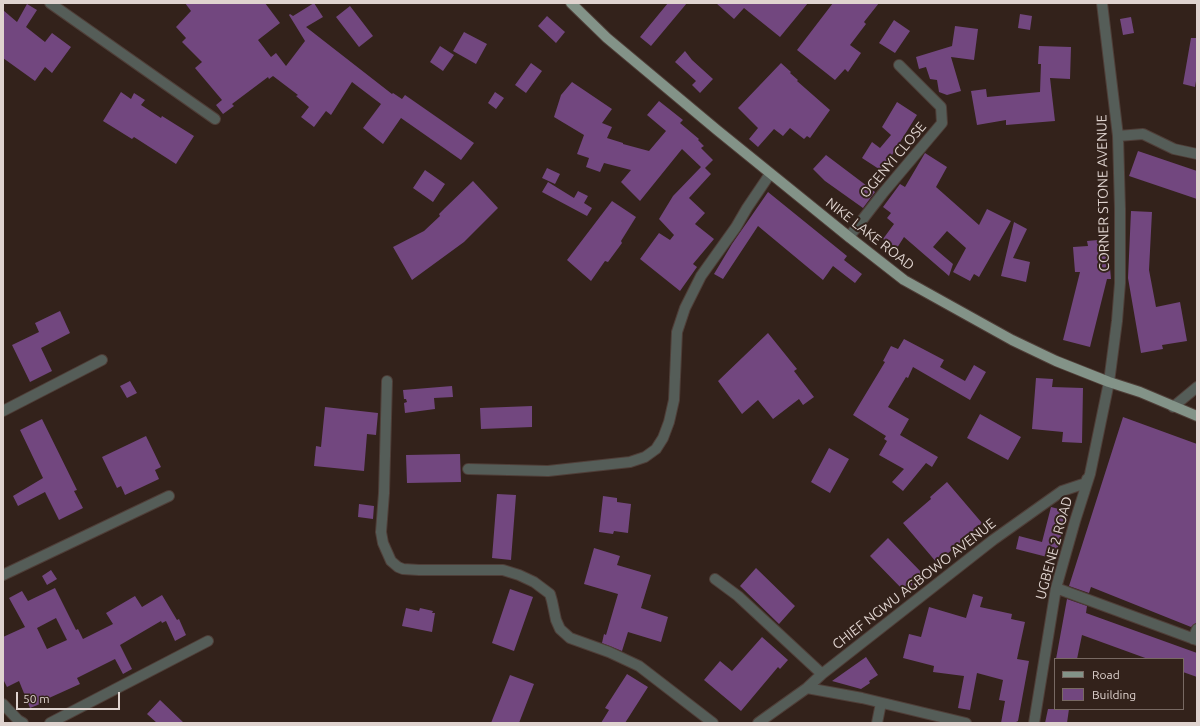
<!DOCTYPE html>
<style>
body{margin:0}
#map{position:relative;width:1200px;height:726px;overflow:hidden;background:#33221b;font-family:Ubuntu,sans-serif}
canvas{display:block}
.frame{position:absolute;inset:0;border:4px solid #dfd3cf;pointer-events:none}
.legend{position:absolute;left:1054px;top:658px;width:130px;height:52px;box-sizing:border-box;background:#33221b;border:1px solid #786963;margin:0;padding:5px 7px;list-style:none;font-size:12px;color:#dfd3cf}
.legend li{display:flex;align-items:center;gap:8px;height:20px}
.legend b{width:20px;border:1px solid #786963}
.scale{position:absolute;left:16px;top:692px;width:104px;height:18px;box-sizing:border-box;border:2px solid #dfd3cf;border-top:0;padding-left:5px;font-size:12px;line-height:14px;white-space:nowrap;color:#dfd3cf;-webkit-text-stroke:3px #33221b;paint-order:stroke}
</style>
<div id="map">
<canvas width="1200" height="726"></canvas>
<div class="frame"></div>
<ul class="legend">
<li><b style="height:5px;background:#839388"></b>Road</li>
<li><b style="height:11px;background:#72477f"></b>Building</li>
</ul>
<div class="scale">50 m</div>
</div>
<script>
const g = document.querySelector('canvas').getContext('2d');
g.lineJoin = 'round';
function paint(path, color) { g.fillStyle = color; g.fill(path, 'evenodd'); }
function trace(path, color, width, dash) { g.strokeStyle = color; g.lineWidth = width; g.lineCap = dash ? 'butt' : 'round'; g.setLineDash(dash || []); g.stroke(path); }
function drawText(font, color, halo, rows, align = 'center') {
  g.font = font + ' Ubuntu,sans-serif'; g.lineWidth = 4; g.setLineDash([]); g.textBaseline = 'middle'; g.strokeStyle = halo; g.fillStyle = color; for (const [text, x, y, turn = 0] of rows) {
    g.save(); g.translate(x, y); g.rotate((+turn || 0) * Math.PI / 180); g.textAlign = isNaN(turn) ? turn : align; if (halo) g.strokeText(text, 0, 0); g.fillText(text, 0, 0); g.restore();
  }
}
const building = new Path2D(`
 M 185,3 L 265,3 L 280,23 L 258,40 L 271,57 L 276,53 L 286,66 L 305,41 L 289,15 L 290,14 L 293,16 L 314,3 L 323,17 L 306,27 L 392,94 L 393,93 L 402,99 L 405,95 L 474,143 L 461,160 L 401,118 L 383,144 L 363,128 L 381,104 L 352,82 L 331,115 L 326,111 L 314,127 L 301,117 L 309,107 L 296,96 L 298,95 L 273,76 L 269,79 L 268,77 L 232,104 L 234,106 L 223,114 L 216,105 L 222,100 L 195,68 L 202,62 L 182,42 L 186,38 L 176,27 L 191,11 Z
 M 668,3 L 687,3 L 651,46 L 640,37 Z
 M 716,3 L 808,3 L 780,37 L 744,8 L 734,19 Z
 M 833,3 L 879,3 L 864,22 L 866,24 L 850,45 L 861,53 L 848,72 L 845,69 L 835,80 L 797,50 Z
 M 27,4 L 37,10 L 26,27 L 45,42 L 52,33 L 71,47 L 52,73 L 45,67 L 35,81 L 3,58 L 3,10 L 17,22 Z
 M 350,6 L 373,36 L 359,47 L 336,17 Z
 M 1020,14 L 1032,16 L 1030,30 L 1018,28 Z
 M 547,16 L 565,32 L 556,43 L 538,26 Z
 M 1131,17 L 1134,33 L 1123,35 L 1120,19 Z
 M 894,20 L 910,31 L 895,53 L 879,43 Z
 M 955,26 L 978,29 L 974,60 L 951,57 L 961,91 L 947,95 L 939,92 L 937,80 L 930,79 L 926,67 L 919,69 L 916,57 L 952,46 Z
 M 464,32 L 487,44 L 476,64 L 453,51 Z
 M 1191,38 L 1197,38 L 1197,75 L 1195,87 L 1183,84 Z
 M 440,46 L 454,55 L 443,71 L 430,62 Z
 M 1039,46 L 1071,47 L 1070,79 L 1050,78 L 1055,121 L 1006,125 L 1006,120 L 977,125 L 971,91 L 986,89 L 987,97 L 1040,92 L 1041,64 L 1038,64 Z
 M 685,51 L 692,60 L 713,79 L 700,93 L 692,85 L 696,81 L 675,62 Z
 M 531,63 L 542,71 L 526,93 L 515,85 Z
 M 781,63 L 791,72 L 790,73 L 798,80 L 797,81 L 830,110 L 810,138 L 807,136 L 804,139 L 790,128 L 783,136 L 774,129 L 758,147 L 749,139 L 758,128 L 738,108 Z
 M 572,82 L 612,109 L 602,123 L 612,127 L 607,138 L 623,143 L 623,144 L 649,151 L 666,131 L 647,115 L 659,101 L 683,120 L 680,123 L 699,139 L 698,140 L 704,146 L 701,148 L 713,160 L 705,168 L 711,174 L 689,198 L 705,213 L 695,224 L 714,239 L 693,264 L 697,267 L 680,291 L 640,259 L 659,233 L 670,240 L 674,235 L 659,219 L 673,196 L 701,167 L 682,149 L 640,201 L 621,182 L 631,170 L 604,163 L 600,172 L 586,167 L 589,158 L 577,154 L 584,135 L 554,117 L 561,95 Z
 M 121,92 L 131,99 L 134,93 L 145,100 L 141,105 L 161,118 L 162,116 L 194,136 L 176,164 L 134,137 L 132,139 L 103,121 Z
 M 495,92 L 504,98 L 496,109 L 488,103 Z
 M 897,102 L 917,115 L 882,171 L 862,158 L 872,142 L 880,148 L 891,135 L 882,127 Z
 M 1138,151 L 1197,171 L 1197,199 L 1129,176 Z
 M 925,153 L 947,167 L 936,187 L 979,225 L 987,209 L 1011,221 L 979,277 L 974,274 L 970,281 L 953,272 L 966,248 L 947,231 L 933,247 L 953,264 L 949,276 L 904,237 L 897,248 L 883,239 L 894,224 L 887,218 L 891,213 L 883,207 L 900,184 L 905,187 Z
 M 826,155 L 875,192 L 863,208 L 825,181 L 813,169 Z
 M 547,168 L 560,174 L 555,184 L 542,178 Z
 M 425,170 L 445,184 L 433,202 L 413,188 Z
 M 473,181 L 498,208 L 464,242 L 412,280 L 393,247 L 424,231 L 440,216 L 439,214 L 445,208 Z
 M 548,182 L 574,198 L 578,191 L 588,196 L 584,203 L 592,208 L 587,216 L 542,192 Z
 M 768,192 L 847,256 L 844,260 L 862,274 L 855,283 L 833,266 L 823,280 L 758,226 L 723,279 L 714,274 L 732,244 Z
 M 612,201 L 636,217 L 621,241 L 622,243 L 608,262 L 605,261 L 591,281 L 567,260 Z
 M 1131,211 L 1152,212 L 1149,270 L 1156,307 L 1180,302 L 1187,341 L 1162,345 L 1163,349 L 1141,353 L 1128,278 Z
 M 1014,222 L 1027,229 L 1013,258 L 1030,262 L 1026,282 L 1001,276 Z
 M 1098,240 L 1099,246 L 1108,245 L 1111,279 L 1107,279 L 1090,347 L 1063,340 L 1080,272 L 1075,272 L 1073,247 L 1088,246 L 1087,241 Z
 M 60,311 L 70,333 L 41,348 L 52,371 L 30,382 L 12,345 L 39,332 L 35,323 Z
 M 768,333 L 797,369 L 794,371 L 814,397 L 803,405 L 799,399 L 773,419 L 758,400 L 742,414 L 718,381 Z
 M 904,339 L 944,360 L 940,367 L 965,381 L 974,365 L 986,372 L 970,400 L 913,367 L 908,378 L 906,377 L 888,407 L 909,419 L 900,435 L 938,457 L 932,467 L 926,463 L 903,491 L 892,482 L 904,469 L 879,455 L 887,441 L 884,439 L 886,436 L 853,415 L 885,362 L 883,361 L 891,346 L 898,349 Z
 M 1036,378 L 1053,379 L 1052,387 L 1083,388 L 1082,443 L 1062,442 L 1063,432 L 1032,429 Z
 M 130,381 L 137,393 L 127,398 L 120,386 Z
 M 452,386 L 453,397 L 434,398 L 435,409 L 405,413 L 404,403 L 407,402 L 406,399 L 404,399 L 403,390 Z
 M 532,406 L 532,427 L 481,429 L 480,408 Z
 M 325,407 L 378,413 L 376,435 L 367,434 L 364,471 L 314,466 L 316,446 L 321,447 Z
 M 980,414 L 1021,437 L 1008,460 L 967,438 Z
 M 1123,417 L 1197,444 L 1197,619 L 1196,623 L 1191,627 L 1091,587 L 1089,593 L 1069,586 Z
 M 42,419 L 77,490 L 74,491 L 83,508 L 59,520 L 45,492 L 18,506 L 13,496 L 43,478 L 20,430 Z
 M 146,436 L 161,467 L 155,470 L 159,479 L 125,495 L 121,486 L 117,488 L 102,457 Z
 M 829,448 L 849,459 L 830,493 L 811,482 Z
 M 460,454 L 461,482 L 407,483 L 406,455 Z
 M 947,482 L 982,523 L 937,563 L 903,523 L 931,499 L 930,497 Z
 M 497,494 L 516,495 L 511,560 L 492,558 Z
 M 603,496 L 617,498 L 617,502 L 631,504 L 628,533 L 614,531 L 613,534 L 599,532 Z
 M 359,504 L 374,506 L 373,519 L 358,517 Z
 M 1051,507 L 1067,511 L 1055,559 L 1016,549 L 1019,536 L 1042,542 Z
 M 888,538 L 923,574 L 905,592 L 870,556 Z
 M 594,548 L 620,556 L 617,565 L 651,575 L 641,608 L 668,617 L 661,642 L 628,632 L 622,651 L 602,643 L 604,634 L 606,635 L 618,594 L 584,584 Z
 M 756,568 L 795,606 L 779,624 L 740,586 Z
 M 51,570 L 57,579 L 47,585 L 42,576 Z
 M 55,588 L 76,630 L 78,629 L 83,639 L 113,624 L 106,613 L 135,596 L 142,607 L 162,595 L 177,620 L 179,619 L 186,635 L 175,641 L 166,621 L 162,623 L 161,621 L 120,645 L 132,669 L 123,674 L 115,659 L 77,678 L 80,684 L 49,698 L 50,700 L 30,708 L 19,681 L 7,687 L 3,679 L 3,637 L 25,627 L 9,598 L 22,591 L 28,601 ZM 56,618 L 67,640 L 47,649 L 37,628 Z
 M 510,589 L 533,597 L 514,651 L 492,643 Z
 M 973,594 L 983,597 L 980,607 L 1012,614 L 1011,619 L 1025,622 L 1017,659 L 1029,661 L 1018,721 L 1014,723 L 1001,723 L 1005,701 L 999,700 L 1003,680 L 977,673 L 970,710 L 958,708 L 964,676 L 933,672 L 934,666 L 903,658 L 909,634 L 921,637 L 929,607 L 966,618 Z
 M 1067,599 L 1087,606 L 1086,613 L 1197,653 L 1197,677 L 1183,672 L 1183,659 L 1148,659 L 1082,635 L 1077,659 L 1056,659 Z
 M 406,608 L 419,611 L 420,608 L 433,611 L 432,613 L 435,613 L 432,632 L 402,626 Z
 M 762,637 L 788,660 L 780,669 L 778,667 L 741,711 L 704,680 L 720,661 L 732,671 Z
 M 866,657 L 878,675 L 869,681 L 870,683 L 861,689 L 832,681 Z
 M 627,674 L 648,687 L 625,723 L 601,723 L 609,710 L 605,708 Z
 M 510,675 L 534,684 L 519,723 L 491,723 Z
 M 160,700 L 184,723 L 157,723 L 147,714 Z
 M 1048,709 L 1069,709 L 1067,723 L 1045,723 Z`);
const street = new Path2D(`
 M 50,3 L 215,119
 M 1118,136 L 1143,134 L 1174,149 L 1197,154
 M 849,237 L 883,193 L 942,123 L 941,107 L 899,65
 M 387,381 L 384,493 L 381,532 L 383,543 L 391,561 L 398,567 L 403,569 L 419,570 L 503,570 L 519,575 L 534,582 L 550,594 L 552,601 L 556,620 L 560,629 L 570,638 L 609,652 L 639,666 L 713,723
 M 1173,407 L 1197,387
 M 3,411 L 102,360
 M 468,469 L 548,471 L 630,462 L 645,457 L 656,449 L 663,438 L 669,422 L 674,400 L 677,332 L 685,308 L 701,276 L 736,227 L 747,208 L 770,174
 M 3,575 L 169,496
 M 715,579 L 738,596 L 822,674
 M 1056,588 L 1197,640
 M 1193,639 L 1197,629
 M 807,688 L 862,698 L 966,723
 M 3,704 L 18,720 L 23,723
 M 50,723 L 208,641
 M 758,723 L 807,688 L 822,674 L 993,540 L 1062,491 L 1086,483 L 1087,479
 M 877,723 L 881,703
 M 1034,723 L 1056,588 L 1075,521 L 1090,474 L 1109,382 L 1117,321 L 1120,283 L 1120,209 L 1118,136 L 1102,3`);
const primary = new Path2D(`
 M 571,3 L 607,38 L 717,130 L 849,237 L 904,280 L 1012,340 L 1056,361 L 1109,382 L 1140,392 L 1197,416`);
const streetNames = [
 ["OGENYI CLOSE",893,160,-50],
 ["CORNER STONE AVENUE",1103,193,-91],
 ["NIKE LAKE ROAD",870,234,38],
 ["UGBENE 2 ROAD",1054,548,-75],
 ["CHIEF NGWU AGBOWO AVENUE",914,584,-38]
];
paint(building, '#72477f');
trace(street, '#4f3e38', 12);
trace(primary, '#4f3e38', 12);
trace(street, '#555d58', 10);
trace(primary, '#839388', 10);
drawText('14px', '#dfd3cf', '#33221b', streetNames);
</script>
